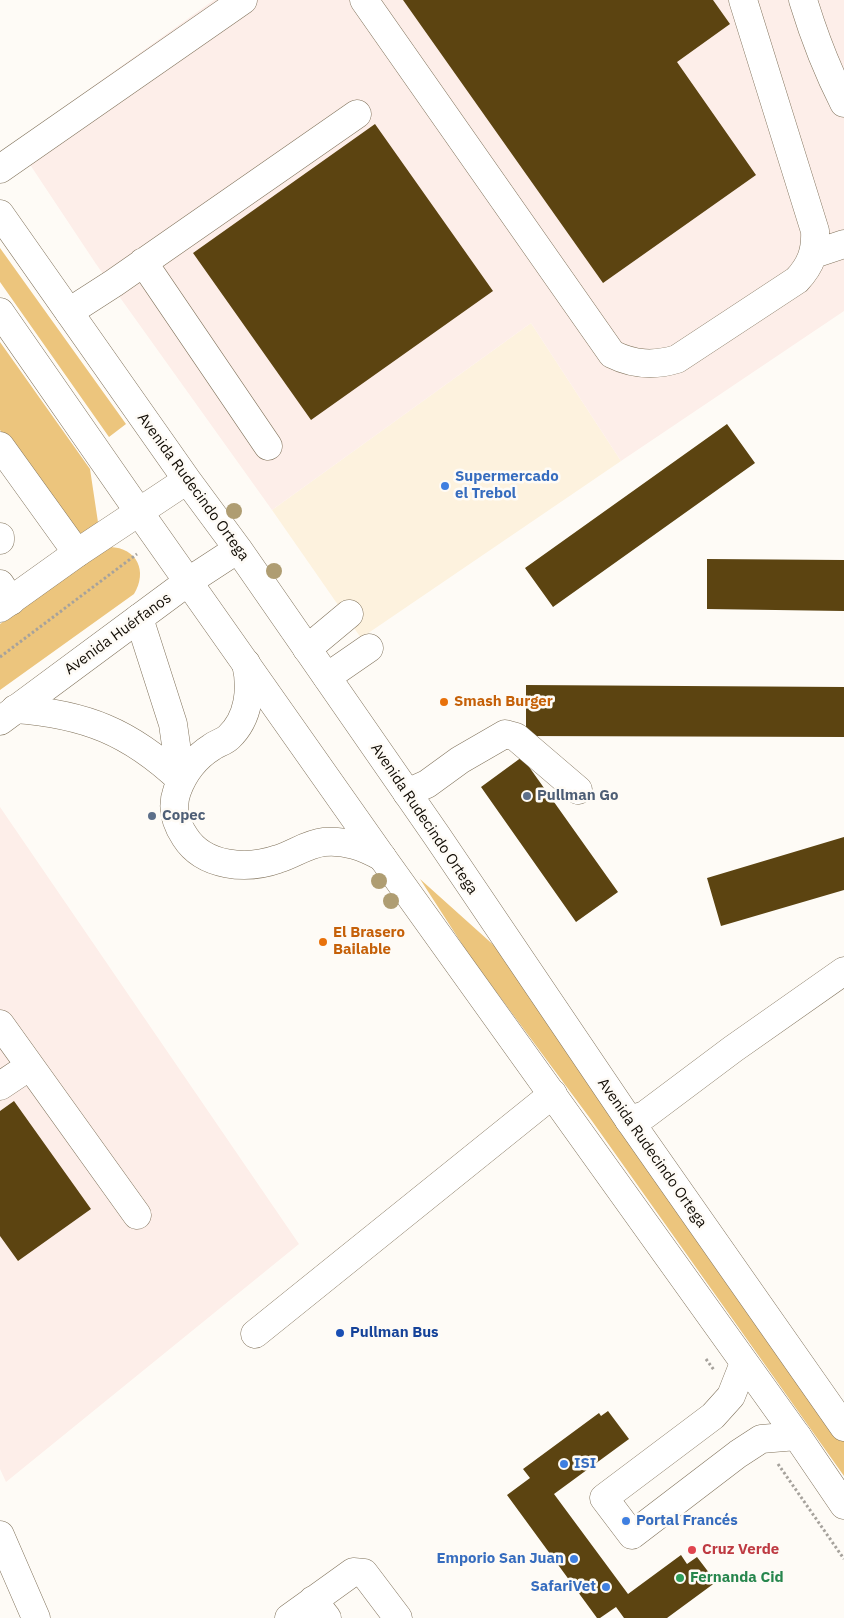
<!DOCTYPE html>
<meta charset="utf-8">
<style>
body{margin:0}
canvas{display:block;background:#fefbf6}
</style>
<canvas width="844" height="1618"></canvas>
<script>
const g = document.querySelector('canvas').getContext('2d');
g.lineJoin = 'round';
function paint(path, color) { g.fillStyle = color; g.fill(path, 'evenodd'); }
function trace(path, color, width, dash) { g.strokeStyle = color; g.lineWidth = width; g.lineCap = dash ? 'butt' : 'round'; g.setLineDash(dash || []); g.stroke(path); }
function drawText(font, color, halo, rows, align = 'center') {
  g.font = font + ' "IBM Plex Sans",sans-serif'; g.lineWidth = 5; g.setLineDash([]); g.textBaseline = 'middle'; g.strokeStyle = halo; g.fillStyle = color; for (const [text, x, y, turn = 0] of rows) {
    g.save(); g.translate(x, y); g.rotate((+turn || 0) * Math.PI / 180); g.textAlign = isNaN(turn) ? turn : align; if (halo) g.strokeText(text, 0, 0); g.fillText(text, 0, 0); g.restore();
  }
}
const built = new Path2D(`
 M 531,323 L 621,461 L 361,638 L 272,510 Z`);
const industrial = new Path2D(`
 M 214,0 L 844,0 L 844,311 L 621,461 L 531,323 L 272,510 L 96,264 L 15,142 Z
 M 0,807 L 299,1244 L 6,1482 L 0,1469 Z`);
const green = new Path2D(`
 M 0,248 L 126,424 L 109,437 L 0,282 Z
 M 0,342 L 90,469 L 99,529 L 79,540 L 0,430 Z
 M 110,547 C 137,548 148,571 134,594 L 0,690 L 0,624 Z
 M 420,879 L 498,949 L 844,1439 L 844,1476 L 592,1121 L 471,958 Z`);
const building = new Path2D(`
 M 403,0 L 713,0 L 730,24 L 677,62 L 756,175 L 603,283 Z
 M 375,124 L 493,291 L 311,420 L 193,253 Z
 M 727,424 L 755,463 L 553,607 L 525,568 Z
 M 707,559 L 844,560 L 844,611 L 707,609 Z
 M 526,685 L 844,687 L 844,737 L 526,736 Z
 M 522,757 L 618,892 L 576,922 L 481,787 Z
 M 844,837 L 844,890 L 721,926 L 707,878 Z
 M 14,1101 L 91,1209 L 18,1261 L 0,1236 L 0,1111 Z
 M 608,1411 L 629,1439 L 554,1494 L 628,1594 L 681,1555 L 687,1564 L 697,1557 L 716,1582 L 667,1618 L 624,1618 L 616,1607 L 600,1618 L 597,1618 L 507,1495 L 530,1478 L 523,1469 L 599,1413 L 601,1416 Z`);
const path = new Path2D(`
 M 0,657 L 137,554
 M 706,1359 L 714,1370
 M 778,1464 L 844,1559`);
const minor = new Path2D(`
 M 364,0 L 612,354 C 634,365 654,366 677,359 L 797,280 C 811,265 816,251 815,231 L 743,0
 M 803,0 C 814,36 827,70 844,103
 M 0,169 L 243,0
 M 814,254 L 844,244
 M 143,262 L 268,446
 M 69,312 L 114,283 L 357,114
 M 0,446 L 77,553
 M 0,537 L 0,540
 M 0,584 L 11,601
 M 307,649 L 349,614
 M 246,663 C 252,689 249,718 229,737 C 224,742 217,743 212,747 C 196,757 184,772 177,791 C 171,808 175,822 185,837 C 204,867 247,870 278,859 C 294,854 307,844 324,842 C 346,840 364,847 382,857
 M 327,677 L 369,648
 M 15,709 C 85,714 130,732 181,780 L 173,724 L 139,618
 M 407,793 L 427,784 L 460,760 L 505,734 L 516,737 L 578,790
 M 0,1024 L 137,1215
 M 0,1086 L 30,1066
 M 629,1120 L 645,1115 L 733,1049 L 844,971
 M 255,1334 L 553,1094
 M 744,1363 L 731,1396 L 713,1416 L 604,1498 L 632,1535 L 738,1454 L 761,1439 L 797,1436
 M 0,1535 L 36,1618
 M 313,1600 L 327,1618
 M 289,1618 L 353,1572 L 364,1573 L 398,1618`);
const major = new Path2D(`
 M 0,214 L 187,480 L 238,549 L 437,836 L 629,1120 L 844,1427
 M 0,312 L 139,512 L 382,857 L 797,1436 L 844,1505
 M 0,608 L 77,553 L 187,480
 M 0,721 L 189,581 L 238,549`);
const trees = [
 [234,511],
 [274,571],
 [379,881],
 [391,901]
];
const markers = [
 [445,486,5,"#3f7fe0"],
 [444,702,5,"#e8710a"],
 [527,796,5,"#5c6f8a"],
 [152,816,5,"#5c6f8a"],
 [323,942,5,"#e8710a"],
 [340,1333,5,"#1a4fb4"],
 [564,1464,5,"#3f7fe0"],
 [626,1521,5,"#3f7fe0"],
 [692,1550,5,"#e0444e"],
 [574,1559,5,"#3f7fe0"],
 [680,1578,5,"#2e9e5b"],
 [606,1587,5,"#3f7fe0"]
];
const shopNames = [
 ["Supermercado",455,477],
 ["el Trebol",455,494],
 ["ISI",574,1464],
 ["Portal Francés",636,1521],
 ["Emporio San Juan",564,1559,"right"],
 ["SafariVet",596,1587,"right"]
];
const streetNames = [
 ["Avenida Rudecindo Ortega",193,487,54],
 ["Avenida Huérfanos",118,634,-36],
 ["Avenida Rudecindo Ortega",424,819,56],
 ["Avenida Rudecindo Ortega",652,1153,55]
];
const foodNames = [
 ["Smash Burger",454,702],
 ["El Brasero",333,933],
 ["Bailable",333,950]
];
const serviceNames = [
 ["Pullman Go",537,796],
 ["Copec",162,816]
];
const transitNames = [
 ["Pullman Bus",350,1333]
];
const healthNames = [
 ["Cruz Verde",702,1550]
];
const leisureNames = [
 ["Fernanda Cid",690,1578]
];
paint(built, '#fdf2de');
paint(industrial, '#fdeee9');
paint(green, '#ecc57d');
paint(building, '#5c4411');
trace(minor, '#81735c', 29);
trace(major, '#81735c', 29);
trace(path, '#a6a29c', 3, [2.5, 2.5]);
trace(minor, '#fff', 28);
trace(major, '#fff', 28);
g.fillStyle = '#af9d72';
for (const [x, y] of trees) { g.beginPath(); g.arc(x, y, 8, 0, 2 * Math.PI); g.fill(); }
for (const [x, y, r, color] of markers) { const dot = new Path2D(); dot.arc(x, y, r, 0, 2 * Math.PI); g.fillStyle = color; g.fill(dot); trace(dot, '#fefbf6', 2); }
drawText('bold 15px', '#366cbe', '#fefbf6', shopNames, 'left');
drawText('15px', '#110c04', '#fefbf6', streetNames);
drawText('bold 15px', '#c56008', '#fefbf6', foodNames, 'left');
drawText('bold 15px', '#4e5e75', '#fefbf6', serviceNames, 'left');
drawText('bold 15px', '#164399', '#fefbf6', transitNames, 'left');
drawText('bold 15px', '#be3a42', '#fefbf6', healthNames, 'left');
drawText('bold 15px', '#27864d', '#fefbf6', leisureNames, 'left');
</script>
